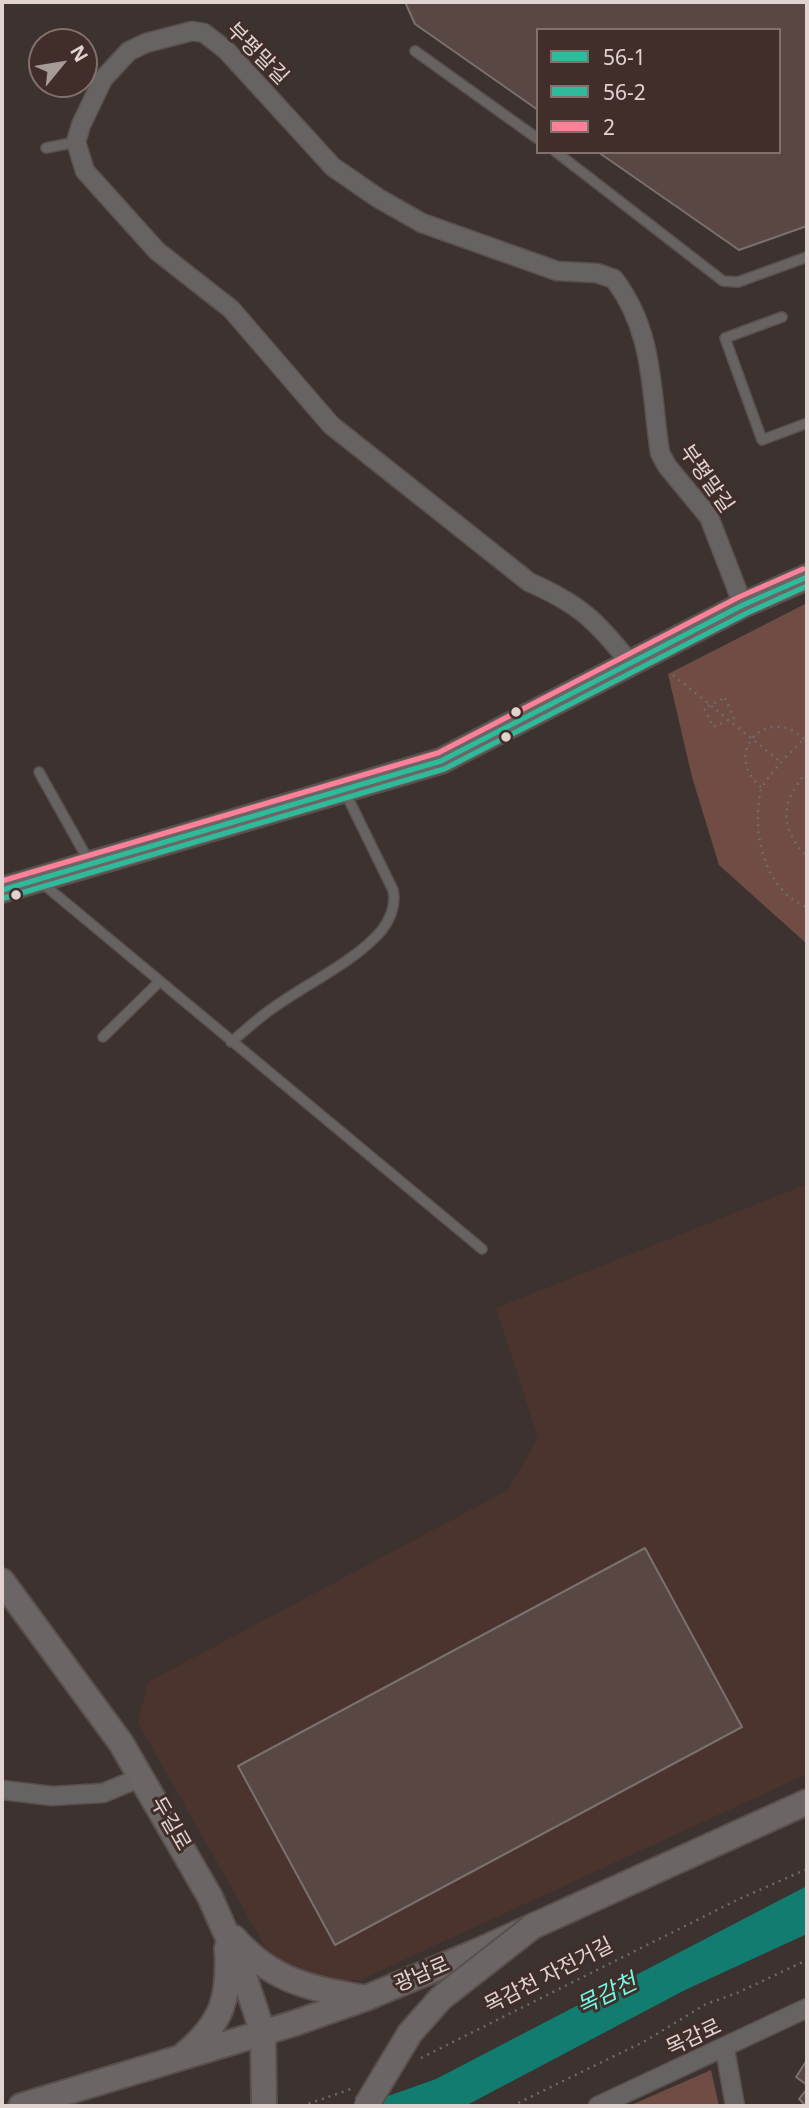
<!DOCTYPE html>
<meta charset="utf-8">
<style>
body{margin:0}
#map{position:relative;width:809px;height:2108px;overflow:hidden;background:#3c322f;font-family:"Noto Sans",sans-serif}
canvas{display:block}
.frame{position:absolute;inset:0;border:4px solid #e0d3d0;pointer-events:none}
.legend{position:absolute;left:536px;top:28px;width:245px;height:126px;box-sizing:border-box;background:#412e2a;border:2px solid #81706c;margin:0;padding:9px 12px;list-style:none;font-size:21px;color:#e0d3d0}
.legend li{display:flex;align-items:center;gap:14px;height:35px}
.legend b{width:35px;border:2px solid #81706c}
.north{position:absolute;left:28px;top:28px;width:70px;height:70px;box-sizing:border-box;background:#412e2a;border:2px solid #81706c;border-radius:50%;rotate:60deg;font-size:19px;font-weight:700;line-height:28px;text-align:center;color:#e0d3d0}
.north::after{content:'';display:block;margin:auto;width:24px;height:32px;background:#a79b98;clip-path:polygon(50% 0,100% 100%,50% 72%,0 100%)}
</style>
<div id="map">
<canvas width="809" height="2108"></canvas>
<div class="frame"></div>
<ul class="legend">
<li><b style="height:9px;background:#2dbb9b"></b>56-1</li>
<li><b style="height:9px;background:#2dbb9b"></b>56-2</li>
<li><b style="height:9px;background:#ff8098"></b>2</li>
</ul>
<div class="north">N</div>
</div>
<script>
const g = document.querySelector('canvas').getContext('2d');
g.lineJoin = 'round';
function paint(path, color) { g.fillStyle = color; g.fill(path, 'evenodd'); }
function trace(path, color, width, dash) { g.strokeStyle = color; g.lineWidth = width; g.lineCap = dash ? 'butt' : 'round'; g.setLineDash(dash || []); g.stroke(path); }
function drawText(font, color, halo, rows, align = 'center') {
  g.font = font + ' "Noto Sans","Noto Sans KR",sans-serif'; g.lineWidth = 6; g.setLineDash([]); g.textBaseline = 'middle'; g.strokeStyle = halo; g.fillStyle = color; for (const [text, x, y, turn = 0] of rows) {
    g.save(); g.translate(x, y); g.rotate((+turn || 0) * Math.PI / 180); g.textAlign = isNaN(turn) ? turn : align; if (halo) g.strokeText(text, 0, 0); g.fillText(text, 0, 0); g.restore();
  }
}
const built = new Path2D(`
 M 807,1184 L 807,1774 L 360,1980 L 334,1981 L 296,1975 L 265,1947 L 138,1723 L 148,1682 L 508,1490 L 538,1438 L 496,1308 Z`);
const green = new Path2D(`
 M 807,603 L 807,944 L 719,865 L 692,777 L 668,674 Z
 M 711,2070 L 719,2106 L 629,2106 Z`);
const water = new Path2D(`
 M 807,1886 L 807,1934 L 685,1990 L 465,2106 L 360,2106 L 436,2079 Z`);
const building = new Path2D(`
 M 405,2 L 807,2 L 807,226 L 739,250 L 598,152 L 779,152 L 779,30 L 538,30 L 538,110 L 415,24 Z
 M 645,1548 L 742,1727 L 335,1945 L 238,1766 Z
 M 807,2060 L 807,2085 L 796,2077 Z
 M 807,2089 L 807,2106 L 806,2106 L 799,2099 Z`);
const path = new Path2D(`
 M 673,675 L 782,763
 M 725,698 L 734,718 L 713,727 L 704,708 Z
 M 807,737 C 798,743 764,779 761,790 C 751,831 764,891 807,907
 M 807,772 C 780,803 779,827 807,857
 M 761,787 C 721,754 766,703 804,739
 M 421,2058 L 739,1899 L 807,1869
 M 302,2106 L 351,2089
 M 512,2106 L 647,2040 L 706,2004 L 737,1993 L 807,1960`);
const lane = new Path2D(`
 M 415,51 L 538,139
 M 46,148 L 76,142
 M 556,152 L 723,281 L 738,282 L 807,257
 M 782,317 L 725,338 L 762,440 L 807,423
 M 39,772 L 90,863
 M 42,883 L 482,1249
 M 103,1037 L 159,982
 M 231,1042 C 245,1031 258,1018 273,1008 C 306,984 356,961 382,930 C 391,918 396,904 393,890 L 345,792`);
const street = new Path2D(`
 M 630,663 C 596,620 579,604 529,582 L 331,425 L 231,309 L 157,251 L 85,171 L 76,142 L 81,125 L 103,79 L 129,51 L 146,43 L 192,31 L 204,33 L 226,50 L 333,167 L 378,198 L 422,223 L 557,271 L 597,273 L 614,279 C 655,333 650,390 660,453 L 667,466 L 709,517 L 743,605
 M 2,1790 L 52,1796 L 103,1793 L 142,1777
 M 725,2049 L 735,2106
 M 598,2106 L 807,2008`);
const secondary = new Path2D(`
 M 2,890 L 441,761 L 743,605 L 807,577
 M 2,1581 L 121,1743 L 210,1897 L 241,1967 L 263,2033 L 264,2106
 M 234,1938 C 273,1982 310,1988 365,1998
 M 185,2054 C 223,2022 230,1997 227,1948
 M 21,2106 L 295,2023 L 366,1998 L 476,1952 L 807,1802`);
const secondaryBridge = new Path2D(`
 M 366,2106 L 410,2033 L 441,1998 L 533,1926`);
const bus1 = new Path2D(`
 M 2,890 L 441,761 L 743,605 L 807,577`);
const bus2 = new Path2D(`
 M 4,898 L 444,769 L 747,613 L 807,586`);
const bus3 = new Path2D(`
 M 2,881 L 438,753 L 739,597 L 803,569`);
const markers = [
 [516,712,6,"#e0d3d0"],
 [506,737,6,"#e0d3d0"],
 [16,895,6,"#e0d3d0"]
];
const streetNames = [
 ["부평말길",257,54,45],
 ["부평말길",706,479,55],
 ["두길로",170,1824,60],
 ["광남로",422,1975,-23],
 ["목감천 자전거길",549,1976,-27],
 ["목감로",694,2038,-25]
];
const waterNames = [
 ["목감천",607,1995,-26]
];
paint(built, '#4b332e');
paint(green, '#714c45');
paint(water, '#137c70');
paint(building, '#584743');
trace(building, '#7a716e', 2);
trace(lane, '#59504d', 12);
trace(street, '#59504d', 21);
trace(secondary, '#59504d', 28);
trace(path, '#6f6a69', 2.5, [2, 5]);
trace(lane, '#676362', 9);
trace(street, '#676362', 18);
trace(secondary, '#6b6665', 24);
trace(secondaryBridge, '#59504d', 28, []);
trace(secondaryBridge, '#6b6665', 24);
trace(bus1, '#2dbb9b', 5);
trace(bus2, '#2dbb9b', 5);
trace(bus3, '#ff8098', 5);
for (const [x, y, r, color] of markers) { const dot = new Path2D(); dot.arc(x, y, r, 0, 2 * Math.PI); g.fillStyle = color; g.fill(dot); trace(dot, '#412e2a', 2.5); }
drawText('21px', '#e0d3d0', '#412e2a', streetNames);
drawText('italic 23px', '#6efae5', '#412e2a', waterNames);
</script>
